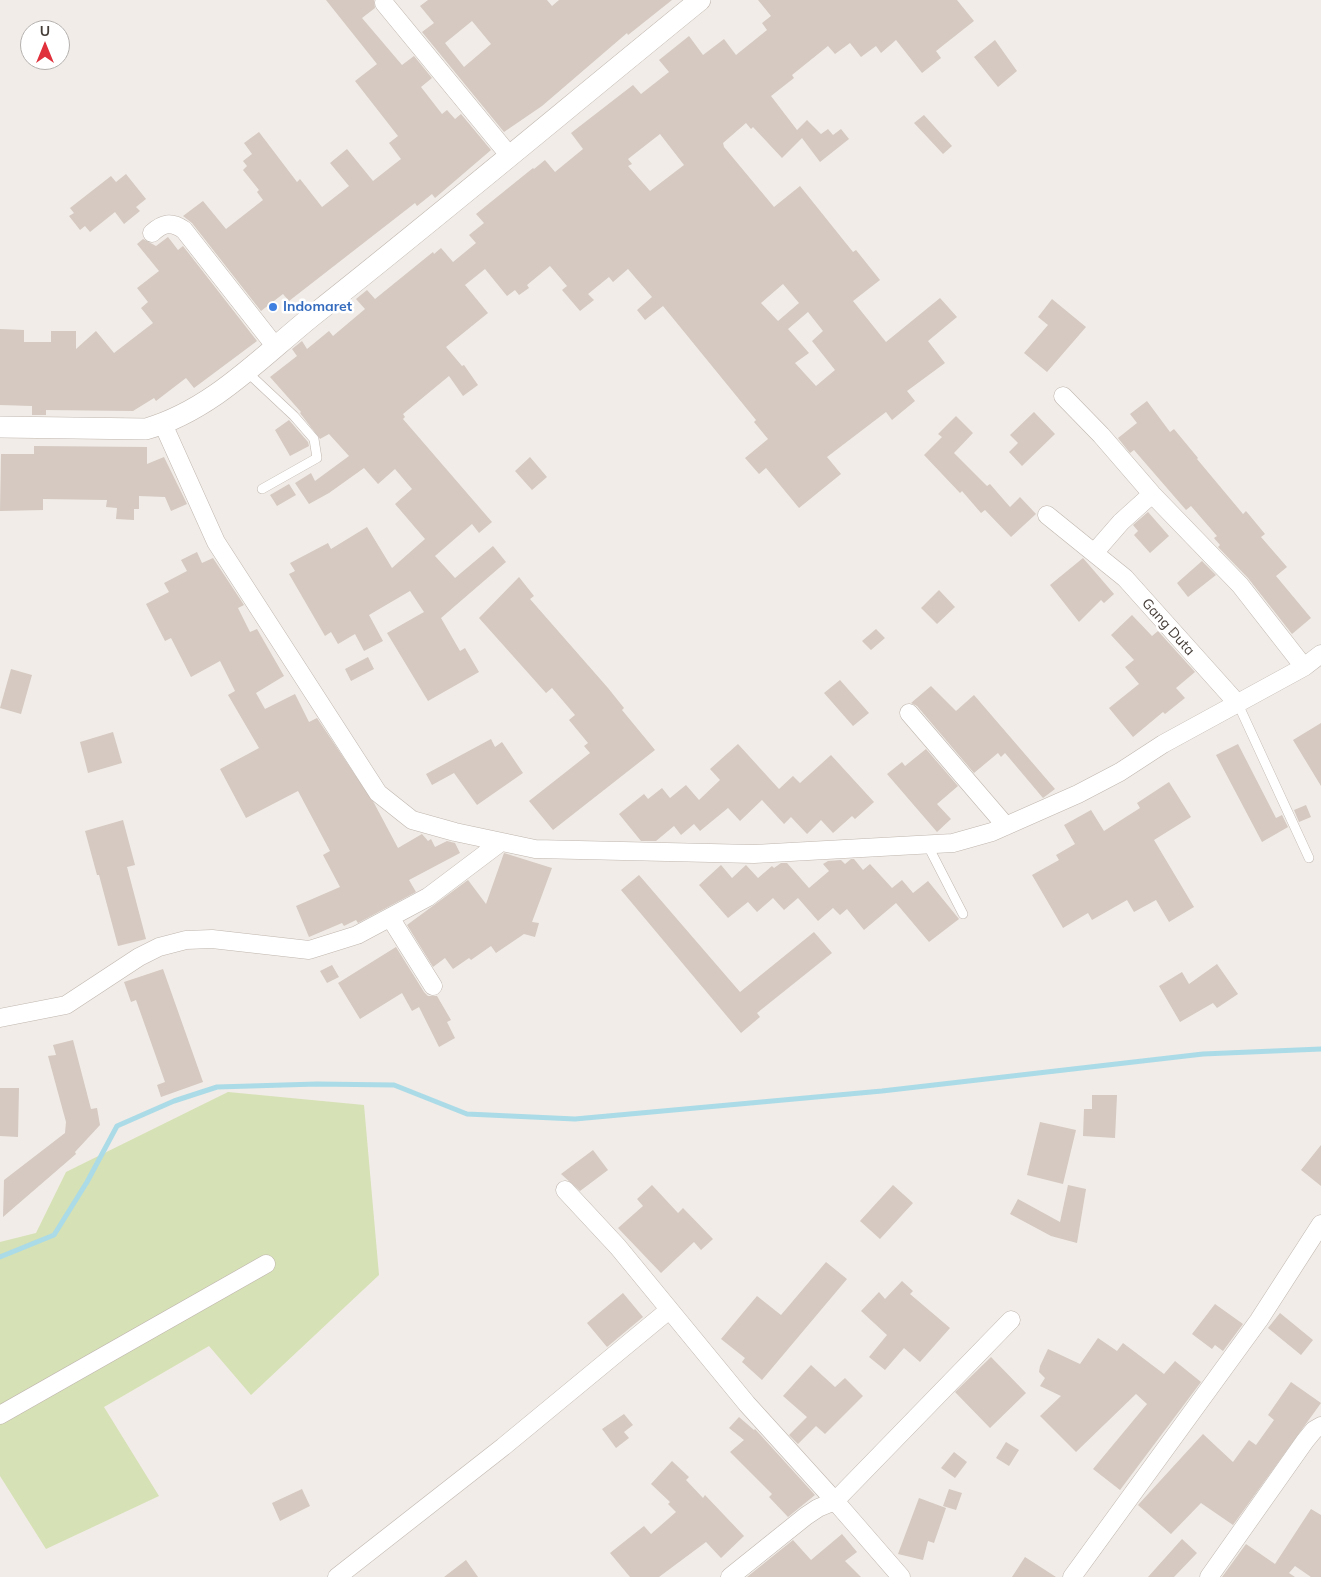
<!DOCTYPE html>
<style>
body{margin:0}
#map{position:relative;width:1321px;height:1577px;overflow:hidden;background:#f1ece7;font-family:Mulish,sans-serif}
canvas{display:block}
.north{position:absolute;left:20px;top:20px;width:50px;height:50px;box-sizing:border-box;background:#fff;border:1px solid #b4b1af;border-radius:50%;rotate:0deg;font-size:14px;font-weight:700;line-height:20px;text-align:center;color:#443c37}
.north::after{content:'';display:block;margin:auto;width:18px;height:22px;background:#df303c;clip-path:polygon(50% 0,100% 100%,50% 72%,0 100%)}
</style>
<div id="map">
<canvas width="1321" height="1577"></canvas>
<div class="north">U</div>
</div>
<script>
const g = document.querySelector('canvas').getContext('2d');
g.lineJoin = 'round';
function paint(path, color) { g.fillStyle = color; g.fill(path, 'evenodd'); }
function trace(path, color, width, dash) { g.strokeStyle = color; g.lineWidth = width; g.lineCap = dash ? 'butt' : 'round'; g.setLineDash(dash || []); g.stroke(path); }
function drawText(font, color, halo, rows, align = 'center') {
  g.font = font + ' Mulish,sans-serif'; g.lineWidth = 5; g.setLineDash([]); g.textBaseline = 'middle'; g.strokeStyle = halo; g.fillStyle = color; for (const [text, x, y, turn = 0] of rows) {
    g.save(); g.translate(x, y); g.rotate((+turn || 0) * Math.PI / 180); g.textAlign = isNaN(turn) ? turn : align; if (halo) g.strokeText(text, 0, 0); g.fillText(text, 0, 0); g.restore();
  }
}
const green = new Path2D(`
 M 228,1092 L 364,1105 L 379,1275 L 251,1395 L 209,1346 L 104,1407 L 159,1496 L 46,1549 L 0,1476 L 0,1242 L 36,1233 L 66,1172 Z`);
const stream = new Path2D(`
 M 0,1257 L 54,1235 L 87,1182 L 117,1126 L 174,1101 L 217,1087 L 317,1084 L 394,1085 L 467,1114 L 575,1119 L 882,1091 L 1203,1054 L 1321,1049`);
const building = new Path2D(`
 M 326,0 L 374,0 L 375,8 L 362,18 L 402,65 L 414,56 L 432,78 L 421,87 L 442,114 L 447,110 L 455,119 L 461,114 L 491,150 L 435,198 L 432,194 L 417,206 L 415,203 L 289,301 L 283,294 L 261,311 L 192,223 L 183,216 L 203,201 L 226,229 L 263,200 L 257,192 L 259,190 L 243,170 L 247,166 L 243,161 L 252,154 L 244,143 L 259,132 L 297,182 L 300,179 L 322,207 L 349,186 L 330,163 L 347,149 L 373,181 L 401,159 L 389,143 L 398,136 L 355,81 L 377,64 Z
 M 428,0 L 547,0 L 552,6 L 559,0 L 672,0 L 628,35 L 627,33 L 542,106 L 504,132 L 422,32 L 434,23 L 420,6 ZM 472,21 L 491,44 L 464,67 L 445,43 Z
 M 758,0 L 957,0 L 974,21 L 936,51 L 941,58 L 922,73 L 896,40 L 881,53 L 876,46 L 861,57 L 850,43 L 835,54 L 828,46 L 792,75 L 794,78 L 771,96 L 797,130 L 807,120 L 821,134 L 828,129 L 833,135 L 841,129 L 849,139 L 820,162 L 802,138 L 782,158 L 753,127 L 751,129 L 746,123 L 723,143 L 724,147 L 774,207 L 800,186 L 853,252 L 856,250 L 880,280 L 853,301 L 886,342 L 940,298 L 957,317 L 928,341 L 945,363 L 907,391 L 915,401 L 892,420 L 886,412 L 827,457 L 841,474 L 799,508 L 766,468 L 759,474 L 745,458 L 768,439 L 754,422 L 756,420 L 663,306 L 645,320 L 637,310 L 652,297 L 628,269 L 613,282 L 609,277 L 588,294 L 594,300 L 580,311 L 562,290 L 567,286 L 550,266 L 527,285 L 529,288 L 519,295 L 515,290 L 507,296 L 485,269 L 465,285 L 488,313 L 446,347 L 462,366 L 464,365 L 478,385 L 463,396 L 449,376 L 403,414 L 405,417 L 403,419 L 492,522 L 479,533 L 472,524 L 435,556 L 455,578 L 493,546 L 506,562 L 441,618 L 460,651 L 465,648 L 479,672 L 428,701 L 387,633 L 424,612 L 410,591 L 369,615 L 383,641 L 364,651 L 355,634 L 338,644 L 331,632 L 325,636 L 289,574 L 295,571 L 290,563 L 328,543 L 331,549 L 367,527 L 392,568 L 425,539 L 395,504 L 412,489 L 395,469 L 378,484 L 364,468 L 329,493 L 309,504 L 295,483 L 311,473 L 315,481 L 349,456 L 329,434 L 320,439 L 300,413 L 301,412 L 270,377 L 297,356 L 292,349 L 302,341 L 307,349 L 329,331 L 333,336 L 365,309 L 356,299 L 367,290 L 375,299 L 433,252 L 434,254 L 441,248 L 453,262 L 476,243 L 469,235 L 484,223 L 476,214 L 533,168 L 534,169 L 545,160 L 555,172 L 583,149 L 571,133 L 633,85 L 641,94 L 669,72 L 659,60 L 689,36 L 703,55 L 724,39 L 736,55 L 767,30 L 762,23 L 771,16 ZM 660,134 L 684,165 L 650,191 L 628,166 L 632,164 L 628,159 ZM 783,284 L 799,303 L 778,321 L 761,303 ZM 808,312 L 823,331 L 812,341 L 835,370 L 816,386 L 795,363 L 809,353 L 788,329 Z
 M 995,40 L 1017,71 L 998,87 L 974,57 Z
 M 924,115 L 952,146 L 943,154 L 914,123 Z
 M 126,174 L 146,199 L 136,207 L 140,211 L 124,224 L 115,212 L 90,232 L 85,226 L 80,230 L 69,216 L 74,213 L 70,208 L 111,176 L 116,182 Z
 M 168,237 L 178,250 L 183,246 L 257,341 L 194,388 L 186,378 L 156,401 L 154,398 L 133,411 L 46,410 L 46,415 L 32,415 L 32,406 L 0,405 L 0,329 L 24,330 L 24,342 L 51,342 L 51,331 L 76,331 L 76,349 L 96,331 L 114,353 L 153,323 L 141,308 L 148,302 L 137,288 L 159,271 L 137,244 L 143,239 L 156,246 Z
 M 1052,299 L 1086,327 L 1047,372 L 1024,353 L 1048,325 L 1038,317 Z
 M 1147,401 L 1170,432 L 1174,429 L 1198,458 L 1197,459 L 1243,514 L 1246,511 L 1265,534 L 1261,537 L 1287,567 L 1276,576 L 1311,618 L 1292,634 L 1248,578 L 1218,547 L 1220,545 L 1214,538 L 1217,536 L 1191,506 L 1186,510 L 1134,450 L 1130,453 L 1118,438 L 1137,423 L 1130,414 Z
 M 1034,412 L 1055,434 L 1022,466 L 1009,452 L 1018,443 L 1010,435 Z
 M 956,416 L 973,433 L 954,453 L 987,486 L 990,484 L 1010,507 L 1020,497 L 1036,514 L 1011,537 L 985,510 L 981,513 L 962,491 L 960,493 L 924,455 L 942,437 L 938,434 Z
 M 289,420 L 308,442 L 309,446 L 290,456 L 275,430 Z
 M 34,446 L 147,447 L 147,464 L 164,457 L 187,504 L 171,511 L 165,497 L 139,496 L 139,509 L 134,509 L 134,520 L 116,519 L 117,508 L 106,507 L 107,500 L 43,499 L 43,510 L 0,511 L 1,454 L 34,454 Z
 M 530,457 L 547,477 L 532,490 L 515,471 Z
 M 289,484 L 296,495 L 277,506 L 270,495 Z
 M 1148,512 L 1169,536 L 1150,553 L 1134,535 L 1138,531 L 1133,525 Z
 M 197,552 L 202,563 L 213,558 L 244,605 L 238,608 L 250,632 L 257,629 L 284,676 L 256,693 L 265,709 L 295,694 L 309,722 L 317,718 L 374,803 L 398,848 L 422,834 L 428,841 L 431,839 L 435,847 L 447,841 L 455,843 L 460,853 L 409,880 L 416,892 L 358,923 L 356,920 L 344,926 L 342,923 L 309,937 L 296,906 L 340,887 L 323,855 L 330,851 L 298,791 L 246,818 L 220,769 L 259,748 L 228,695 L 235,691 L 220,661 L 191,677 L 171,638 L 165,641 L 146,604 L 169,592 L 164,583 L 187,571 L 181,560 Z
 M 1083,558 L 1114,594 L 1104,603 L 1101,600 L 1079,622 L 1050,585 Z
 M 1202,561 L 1216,575 L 1188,597 L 1177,583 Z
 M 519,577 L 534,596 L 530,599 L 608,688 L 624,708 L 622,710 L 655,750 L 553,830 L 529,801 L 590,753 L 584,746 L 588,743 L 569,720 L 575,715 L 552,688 L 546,693 L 479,618 Z
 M 939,590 L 955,607 L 937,624 L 921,608 Z
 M 1132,615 L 1152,636 L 1158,631 L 1195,672 L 1176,688 L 1185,698 L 1165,714 L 1163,712 L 1133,737 L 1109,708 L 1139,684 L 1125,667 L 1134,660 L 1111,635 Z
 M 876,629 L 885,638 L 871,650 L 862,641 Z
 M 368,657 L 374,669 L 351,681 L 345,669 Z
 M 11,669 L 32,675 L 21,714 L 0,708 Z
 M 840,680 L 869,713 L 853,726 L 824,693 Z
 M 931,686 L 956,711 L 974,695 L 1055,789 L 1043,798 L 1005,753 L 1001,757 L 998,753 L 974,773 L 917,706 L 911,703 Z
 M 1321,723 L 1321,786 L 1293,740 Z
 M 113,732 L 122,763 L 88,773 L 80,742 Z
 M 491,739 L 495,747 L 502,742 L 523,773 L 477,805 L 454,773 L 432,785 L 426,774 Z
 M 738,744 L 779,789 L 793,776 L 800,783 L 831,755 L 874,802 L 855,819 L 852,816 L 833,833 L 821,820 L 807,834 L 791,817 L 784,824 L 762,800 L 740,821 L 728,808 L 700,831 L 694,824 L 681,835 L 674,826 L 656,841 L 641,841 L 619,814 L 644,794 L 648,799 L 662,788 L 670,798 L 686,785 L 699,800 L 720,780 L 710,769 Z
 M 1238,744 L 1276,818 L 1282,815 L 1288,827 L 1262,842 L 1216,755 Z
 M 926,749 L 958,786 L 937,804 L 951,819 L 937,832 L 887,774 L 902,762 L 905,766 Z
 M 1169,782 L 1191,817 L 1154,840 L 1194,907 L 1169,922 L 1156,900 L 1134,912 L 1127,900 L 1092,920 L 1088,913 L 1063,928 L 1032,875 L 1059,860 L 1056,855 L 1075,844 L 1064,825 L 1091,810 L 1104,831 L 1140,808 L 1137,803 Z
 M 1306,805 L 1311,817 L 1299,822 L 1294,810 Z
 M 123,820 L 135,865 L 127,867 L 146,939 L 118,946 L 99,875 L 97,875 L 85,831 Z
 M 504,853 L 552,868 L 532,922 L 539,923 L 535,937 L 524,934 L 496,953 L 491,946 L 471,960 L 469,958 L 453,969 L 445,958 L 433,967 L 407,925 L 468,880 L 486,904 Z
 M 851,859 L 854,859 L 863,870 L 870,864 L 892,888 L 902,880 L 913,893 L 928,881 L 959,919 L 929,942 L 896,903 L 864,930 L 847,909 L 840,915 L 833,908 L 818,921 L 798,898 L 784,910 L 773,898 L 757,912 L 748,902 L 728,918 L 699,885 L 721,865 L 732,878 L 746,865 L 758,878 L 772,866 L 774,868 L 781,863 L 787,863 L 809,888 L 829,871 L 823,864 L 828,861 L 841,860 L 845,864 Z
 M 639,875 L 740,992 L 814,932 L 832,953 L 757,1013 L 760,1017 L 741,1033 L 621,890 Z
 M 396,947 L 424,992 L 428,996 L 437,996 L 451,1020 L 447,1022 L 455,1038 L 439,1047 L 419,1007 L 412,1011 L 402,993 L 360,1019 L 338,983 Z
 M 1217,964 L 1238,994 L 1217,1008 L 1213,1003 L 1180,1022 L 1159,986 L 1182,972 L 1189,984 Z
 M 332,965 L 339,977 L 327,983 L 320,971 Z
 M 163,969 L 203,1082 L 161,1097 L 157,1085 L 165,1082 L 136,1000 L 131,1002 L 124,982 Z
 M 73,1040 L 91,1109 L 97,1108 L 100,1125 L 75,1152 L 76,1154 L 3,1217 L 4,1180 L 65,1133 L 66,1122 L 48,1056 L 56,1055 L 53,1045 Z
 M 0,1088 L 19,1088 L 18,1137 L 0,1136 Z
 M 1092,1095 L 1117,1095 L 1115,1138 L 1083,1136 L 1084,1109 L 1092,1109 Z
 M 1040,1122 L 1076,1130 L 1063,1184 L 1027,1175 Z
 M 1321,1145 L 1321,1186 L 1301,1170 Z
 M 593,1150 L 608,1170 L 580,1191 L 561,1174 Z
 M 652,1185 L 678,1213 L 683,1208 L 713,1239 L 701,1250 L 694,1242 L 661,1273 L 618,1228 L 643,1206 L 637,1199 Z
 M 893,1185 L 913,1203 L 880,1239 L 860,1221 Z
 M 1068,1185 L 1086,1189 L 1077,1243 L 1051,1236 L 1010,1214 L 1018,1199 L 1060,1222 Z
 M 826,1262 L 847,1279 L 762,1380 L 742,1362 L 745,1358 L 721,1339 L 757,1296 L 781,1315 Z
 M 902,1281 L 913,1291 L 910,1294 L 950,1328 L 920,1362 L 904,1348 L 885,1370 L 869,1357 L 887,1335 L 861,1311 L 879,1292 L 885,1299 Z
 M 623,1293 L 643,1317 L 607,1347 L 587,1323 Z
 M 1215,1304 L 1243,1324 L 1223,1351 L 1215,1345 L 1212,1349 L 1192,1334 Z
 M 1280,1313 L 1313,1340 L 1301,1355 L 1268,1328 Z
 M 1098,1338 L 1117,1351 L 1123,1343 L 1164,1374 L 1175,1361 L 1201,1382 L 1120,1490 L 1093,1469 L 1147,1404 L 1136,1394 L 1076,1452 L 1040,1416 L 1061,1396 L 1040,1386 L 1045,1378 L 1039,1372 L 1040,1366 L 1048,1349 L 1080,1364 Z
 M 991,1357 L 1026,1393 L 990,1428 L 955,1392 Z
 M 811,1365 L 835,1387 L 845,1378 L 863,1396 L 825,1434 L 816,1426 L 798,1444 L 789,1435 L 807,1417 L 783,1396 Z
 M 1291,1382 L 1321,1403 L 1233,1525 L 1201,1503 L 1171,1534 L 1138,1505 L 1203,1434 L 1233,1462 L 1249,1440 L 1256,1445 L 1274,1420 L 1268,1415 Z
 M 624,1414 L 633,1425 L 624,1432 L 629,1438 L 616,1448 L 602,1429 Z
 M 739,1417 L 754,1430 L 755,1429 L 815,1495 L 788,1517 L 769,1497 L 772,1494 L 730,1452 L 744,1440 L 729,1428 Z
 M 1006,1442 L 1019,1450 L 1009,1466 L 996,1458 Z
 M 954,1452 L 967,1462 L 955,1478 L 941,1468 Z
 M 672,1461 L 689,1477 L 686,1480 L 703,1498 L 705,1495 L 744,1536 L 721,1558 L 706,1542 L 659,1577 L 630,1577 L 610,1553 L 644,1526 L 651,1534 L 676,1512 L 668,1504 L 670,1502 L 651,1484 Z
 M 302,1489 L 310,1506 L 280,1521 L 272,1503 Z
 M 949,1489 L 962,1493 L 956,1510 L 943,1506 Z
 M 919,1498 L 946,1508 L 934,1543 L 928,1541 L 923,1560 L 898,1554 Z
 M 1311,1509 L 1321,1515 L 1321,1577 L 1311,1577 L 1295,1566 L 1289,1573 L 1295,1577 L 1222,1577 L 1246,1544 L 1275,1564 Z
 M 842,1534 L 857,1552 L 845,1561 L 861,1577 L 747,1577 L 793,1540 L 811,1560 Z
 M 1182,1539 L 1197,1553 L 1174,1577 L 1148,1577 Z
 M 1025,1557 L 1056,1577 L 1012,1577 Z
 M 466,1560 L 478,1577 L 444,1577 Z`);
const service = new Path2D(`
 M 247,372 L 294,416 L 314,439 L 317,458 L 262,489
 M 1238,704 L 1309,858
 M 927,844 L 963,914`);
const minor = new Path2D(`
 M 384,3 L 509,155
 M 152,233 C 163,223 171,221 184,230 L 275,346
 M 1063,396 L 1101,435 L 1152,494 L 1240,585 L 1304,667
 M 163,424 L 216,542 L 378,793 L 412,820 L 455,832 L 535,849 L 754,854 L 953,843 L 992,832 L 1078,794 L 1120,772 L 1163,744 L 1304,667 L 1321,654
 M 1047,515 L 1094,553 L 1121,522 L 1152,494
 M 1094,553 L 1125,578 L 1238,704
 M 909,713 L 1006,826
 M 391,919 L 433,986
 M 0,1018 L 66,1005 L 139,957 L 159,947 L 186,940 L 212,939 L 309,950 L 357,935 L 428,897 L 501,842
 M 565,1190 L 618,1247 L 747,1404 L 835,1501 L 1011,1320
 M 0,1415 L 266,1264
 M 337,1577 L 503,1447 L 669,1310
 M 730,1577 L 806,1516 L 818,1508 L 835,1501 L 901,1577
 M 1072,1577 L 1259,1320 L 1321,1224
 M 1209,1577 L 1305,1441 L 1314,1430 L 1321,1426`);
const tertiary = new Path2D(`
 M 0,427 L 146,429 C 213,410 263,355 316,313 C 446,210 572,104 700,0`);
const markers = [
 [273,307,5,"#3f7fe0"]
];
const shopNames = [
 ["Indomaret",283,307]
];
const streetNames = [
 ["Gang Duta",1168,627,48]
];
paint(green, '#d6e1b5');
trace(stream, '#abdbe7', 5);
paint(building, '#d5c9c1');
trace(service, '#bfb5ae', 10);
trace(minor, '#bfb5ae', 19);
trace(tertiary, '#bfb5ae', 22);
trace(service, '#fff', 9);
trace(minor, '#fff', 18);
trace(tertiary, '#fff', 21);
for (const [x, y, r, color] of markers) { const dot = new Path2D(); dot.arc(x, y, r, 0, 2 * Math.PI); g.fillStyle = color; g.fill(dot); trace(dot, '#fff', 2); }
drawText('bold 14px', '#366cbe', '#fff', shopNames, 'left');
drawText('14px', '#443c37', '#fff', streetNames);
</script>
